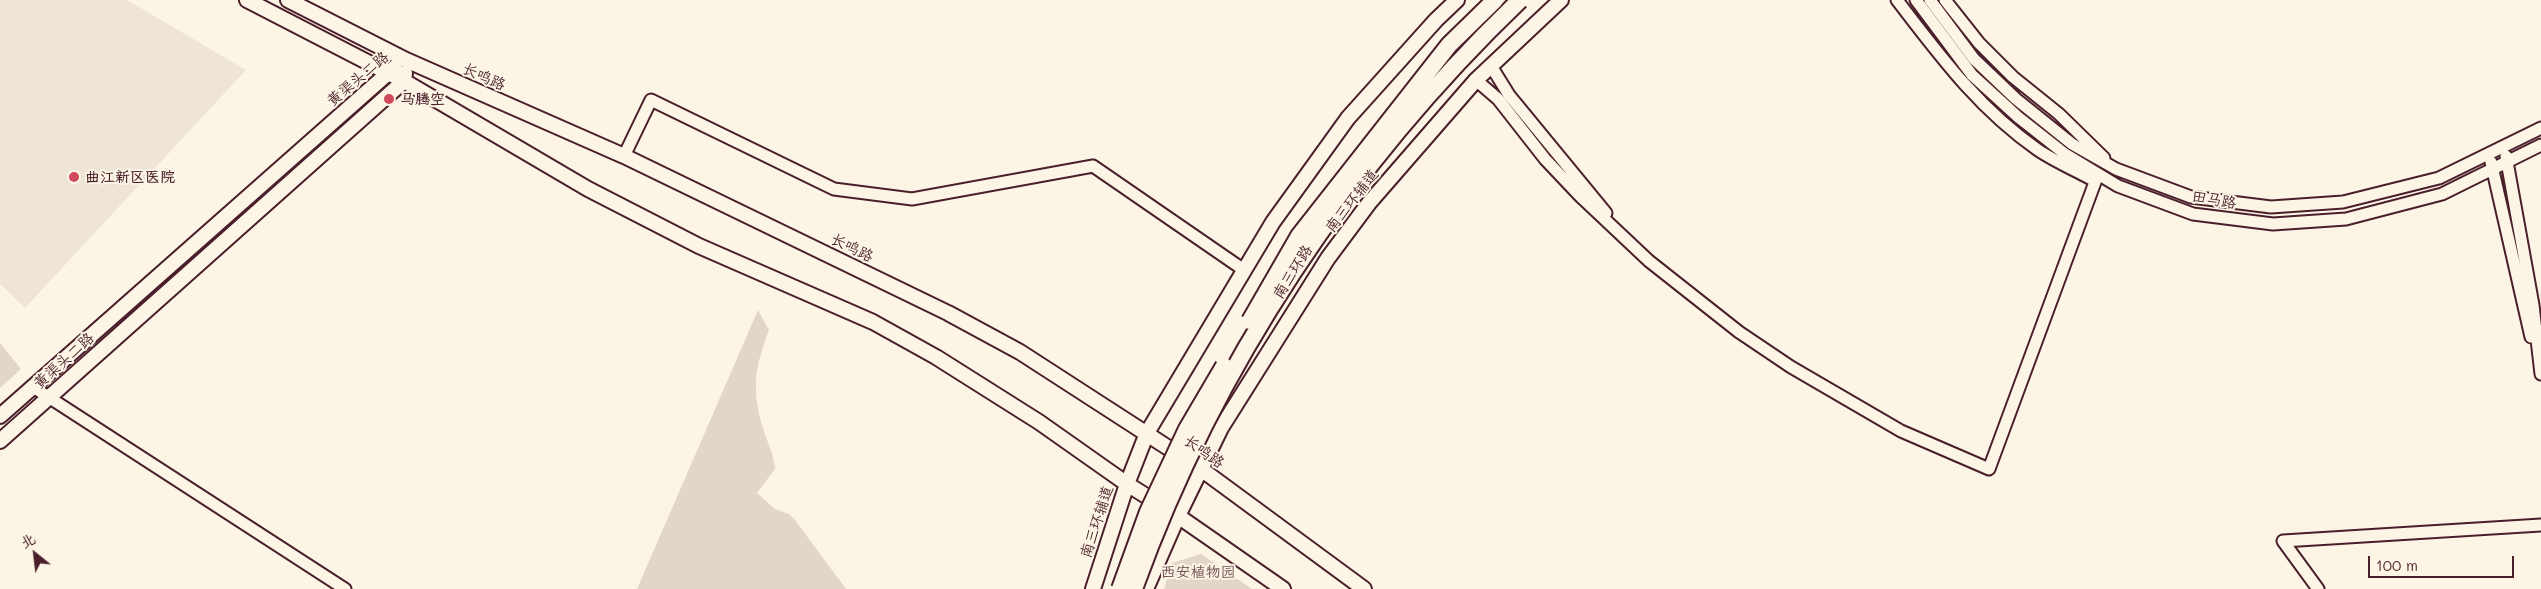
<!DOCTYPE html>
<meta charset="utf-8">
<style>
body{margin:0}
#map{position:relative;width:2541px;height:589px;overflow:hidden;background:#fcf5e5;font-family:Mali,"LXGW WenKai TC",sans-serif}
canvas{display:block}
.north{position:absolute;left:10px;top:529px;width:50px;height:50px;-webkit-text-stroke:4px #fcf5e5;paint-order:stroke;rotate:331deg;font-size:14px;font-weight:700;line-height:20px;text-align:center;color:#4a1f2b}
.north::after{content:'';display:block;margin:auto;width:18px;height:22px;background:#4a1f2b;clip-path:polygon(50% 0,100% 100%,50% 72%,0 100%)}
.scale{position:absolute;left:2368px;top:556px;width:146px;height:22px;box-sizing:border-box;border:2px solid #4a1f2b;border-top:0;padding-left:6px;font-size:15px;line-height:18px;white-space:nowrap;color:#4a1f2b;-webkit-text-stroke:4px #fcf5e5;paint-order:stroke}
</style>
<div id="map">
<canvas width="2541" height="589"></canvas>
<div class="north">北</div>
<div class="scale">100 m</div>
</div>
<script>
const g = document.querySelector('canvas').getContext('2d');
g.lineJoin = 'round';
function paint(path, color) { g.fillStyle = color; g.fill(path, 'evenodd'); }
function trace(path, color, width, dash) { g.strokeStyle = color; g.lineWidth = width; g.lineCap = dash ? 'butt' : 'round'; g.setLineDash(dash || []); g.stroke(path); }
function drawText(font, color, halo, rows, align = 'center') {
  g.font = font + ' Mali,"LXGW WenKai TC",sans-serif'; g.lineWidth = 4; g.setLineDash([]); g.textBaseline = 'middle'; g.strokeStyle = halo; g.fillStyle = color; for (const [text, x, y, turn = 0] of rows) {
    g.save(); g.translate(x, y); g.rotate((+turn || 0) * Math.PI / 180); g.textAlign = isNaN(turn) ? turn : align; if (halo) g.strokeText(text, 0, 0); g.fillText(text, 0, 0); g.restore();
  }
}
const built = new Path2D(`
 M 0,0 L 127,0 L 246,70 L 25,308 L 0,284 Z`);
const green = new Path2D(`
 M 758,310 L 769,330 C 755,367 751,389 763,428 C 767,442 774,454 775,469 L 757,493 L 775,509 L 789,514 L 795,520 L 846,589 L 637,589 Z
 M 0,343 L 21,369 L 0,388 Z
 M 1201,554 L 1252,589 L 1164,589 L 1172,563 Z`);
const minor = new Path2D(`
 M 1897,0 C 1940,56 1979,109 2038,150 C 2056,162 2077,171 2095,181
 M 1916,0 L 1972,75 L 2018,117 L 2065,154 L 2118,186 L 2193,214 L 2273,224 L 2346,219 L 2442,194 L 2541,145
 M 1930,0 L 1974,59 L 2016,99 L 2072,144 L 2116,169 L 2191,197 L 2271,207 L 2343,202 L 2439,178 L 2541,128
 M 1945,0 L 1979,43 L 2013,77 L 2059,114 L 2104,158
 M 1491,66 L 1509,95 L 1606,213
 M 1476,80 L 1498,99 L 1545,159 L 1580,196 L 1649,261 L 1739,332 L 1791,367 L 1901,431 L 1989,469 L 2098,174
 M 624,156 L 651,100 L 834,189 L 912,199 L 1093,166 L 1244,270
 M 2506,156 L 2533,305 L 2541,374
 M 2491,162 L 2531,337
 M 33,387 L 345,589
 M 2283,541 L 2541,525
 M 2283,541 L 2318,589`);
const major = new Path2D(`
 M 247,0 L 404,81 L 588,189 L 699,246 L 873,322 L 936,357 L 1039,422 L 1127,484 L 1178,516 L 1283,589
 M 288,0 L 406,60 L 624,156 L 948,313 L 1020,352 L 1201,469 L 1364,589
 M 0,416 L 395,67
 M 0,441 L 404,81 L 405,73
 M 1093,589 L 1127,484 L 1147,433 L 1273,222 L 1348,118 L 1436,20 L 1457,0
 M 1146,589 L 1178,516 L 1221,428 L 1328,258 L 1369,203 L 1476,80 L 1561,0`);
const highwayBridge = new Path2D(`
 M 1250,321 L 1299,236 L 1449,45 L 1495,0
 M 1120,589 L 1148,512 L 1187,429 L 1224,366
 M 1134,589 C 1214,366 1349,164 1520,0`);
const markers = [
 [389,99,6,"#d1495b"],
 [74,177,6,"#d1495b"]
];
const streetNames = [
 ["长鸣路",484,77,24],
 ["黄渠头二路",358,79,-40],
 ["田马路",2214,200,10],
 ["南三环辅道",1352,201,-52],
 ["长鸣路",852,248,26],
 ["南三环路",1293,272,-58],
 ["黄渠头二路",64,361,-42],
 ["长鸣路",1204,452,35],
 ["南三环辅道",1097,522,-72]
];
const poiNames = [
 ["马腾空",400,99],
 ["曲江新区医院",85,177]
];
const parkNames = [
 ["西安植物园",1198,572]
];
paint(built, '#eee5d7');
paint(green, '#e2d5ca');
trace(minor, '#4a1f2b', 15);
trace(major, '#4a1f2b', 18);
trace(minor, '#fcf5e5', 11);
trace(major, '#fcf5e5', 14);
trace(highwayBridge, '#4a1f2b', 20, []);
trace(highwayBridge, '#fcf5e5', 16);
for (const [x, y, r, color] of markers) { const dot = new Path2D(); dot.arc(x, y, r, 0, 2 * Math.PI); g.fillStyle = color; g.fill(dot); trace(dot, '#fcf5e5', 2); }
drawText('15px', '#4a1f2b', '#fcf5e5', streetNames);
drawText('bold 15px', '#4a1f2b', '#fcf5e5', poiNames, 'left');
drawText('15px', '#704c53', '#fcf5e5', parkNames);
</script>
